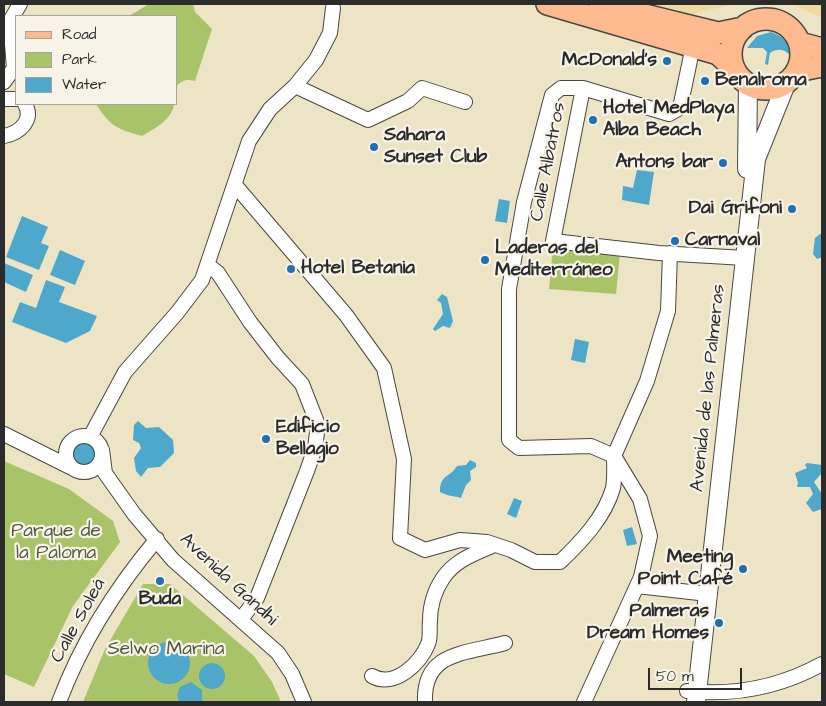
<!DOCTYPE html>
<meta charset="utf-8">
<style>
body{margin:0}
#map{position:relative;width:826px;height:706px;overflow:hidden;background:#ede4c5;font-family:"Architects Daughter",sans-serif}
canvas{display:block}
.frame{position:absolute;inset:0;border:5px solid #2b2b2b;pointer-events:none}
.legend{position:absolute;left:15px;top:15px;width:162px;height:90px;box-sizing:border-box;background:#f7f3e8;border:1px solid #a5a39c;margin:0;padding:6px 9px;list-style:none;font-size:15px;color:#2b2b2b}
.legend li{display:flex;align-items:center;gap:10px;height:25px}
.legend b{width:25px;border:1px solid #a5a39c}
.scale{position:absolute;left:648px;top:668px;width:94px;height:22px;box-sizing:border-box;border:2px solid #2b2b2b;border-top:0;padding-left:6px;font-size:15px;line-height:18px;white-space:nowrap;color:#2b2b2b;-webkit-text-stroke:4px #f7f3e8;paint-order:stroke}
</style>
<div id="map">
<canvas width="826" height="706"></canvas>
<div class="frame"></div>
<ul class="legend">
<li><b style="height:6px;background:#fcba8e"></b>Road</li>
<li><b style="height:14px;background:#a9c369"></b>Park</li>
<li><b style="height:14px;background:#4ea8cb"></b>Water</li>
</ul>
<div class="scale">50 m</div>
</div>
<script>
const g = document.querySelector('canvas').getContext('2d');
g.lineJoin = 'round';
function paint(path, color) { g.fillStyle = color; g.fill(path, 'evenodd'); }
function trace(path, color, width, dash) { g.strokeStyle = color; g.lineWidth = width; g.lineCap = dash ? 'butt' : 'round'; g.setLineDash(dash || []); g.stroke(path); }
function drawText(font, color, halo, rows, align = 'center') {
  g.font = font + ' "Architects Daughter",sans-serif'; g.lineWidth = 4.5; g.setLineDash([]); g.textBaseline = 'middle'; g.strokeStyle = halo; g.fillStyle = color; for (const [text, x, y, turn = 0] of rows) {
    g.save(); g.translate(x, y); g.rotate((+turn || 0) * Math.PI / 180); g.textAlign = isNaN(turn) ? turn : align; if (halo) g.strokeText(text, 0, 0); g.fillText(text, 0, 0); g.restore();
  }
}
const green = new Path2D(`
 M 149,4 L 193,4 L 195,12 L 212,29 L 195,81 C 187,79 183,80 176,86 L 176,16 L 129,16 Z
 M 96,104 L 174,104 C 172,120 154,129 142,136 C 117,129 110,126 96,104 Z
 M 553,247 L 620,253 L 616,294 L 549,289 Z
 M 4,461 L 69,489 L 113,521 L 120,542 L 73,606 L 34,687 L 4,674 Z
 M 143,584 L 170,584 L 254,656 L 272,682 L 281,702 L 83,702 L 105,649 Z`);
const sand = new Path2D(`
 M 652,4 L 734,4 L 692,14 Z
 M 792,4 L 822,4 L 822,18 Z`);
const water = new Path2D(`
 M 771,32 C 783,36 789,43 790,55 C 784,49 777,48 770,53 L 768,65 L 765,64 L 767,52 L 763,48 L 747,48 L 757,36 Z
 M 637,170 L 654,172 L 649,205 L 622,200 L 623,186 L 633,188 Z
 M 499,199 L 510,201 L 507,223 L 495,221 Z
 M 22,216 L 48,227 L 41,243 L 49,246 L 39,270 L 6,257 Z
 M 820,234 L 822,234 L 822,257 L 817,259 L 813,254 L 815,238 Z
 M 60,250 L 85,261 L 75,285 L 50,275 Z
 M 4,263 L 33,275 L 26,292 L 4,282 Z
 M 46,280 L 65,287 L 59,302 L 97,316 L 90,331 L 66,343 L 12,322 L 20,302 L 36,308 Z
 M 442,294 L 447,297 L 453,321 L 450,328 L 443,326 L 435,331 L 433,329 L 443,314 L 441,303 L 437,300 Z
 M 575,339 L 589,342 L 585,363 L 571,360 Z
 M 138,421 L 146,428 L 159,427 L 173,440 L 174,453 L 160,467 L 148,468 L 141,477 L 136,471 L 134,458 L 141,448 L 139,443 L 133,440 L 134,425 Z
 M69 453a15 15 0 1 1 30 0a15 15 0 1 1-30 0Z
 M 470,460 L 476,463 L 476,467 L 470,471 L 471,480 L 466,485 L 461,498 C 454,496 447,496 440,492 C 440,474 450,478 457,466 L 466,465 Z
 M 807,463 L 822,465 L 821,474 L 814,482 L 822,494 L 822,509 L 813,512 L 806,503 L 813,494 L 810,487 L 797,487 L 798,483 L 795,473 L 807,468 L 805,465 Z
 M 514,498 L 522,501 L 516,518 L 507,514 Z
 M 632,527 L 637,544 L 627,546 L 623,530 Z
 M148 663a21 21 0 1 1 42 0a21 21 0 1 1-42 0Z
 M199 676a13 13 0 1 1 26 0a13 13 0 1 1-26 0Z
 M 191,682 L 202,690 L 202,702 L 179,702 L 177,695 L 180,687 Z`);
const minor = new Path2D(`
 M 4,82 L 14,68 L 10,21 L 20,4
 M 295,86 L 368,120 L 408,101 L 422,88 L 465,102
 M 583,88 L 553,241 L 659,253 L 745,258
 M 4,99 L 16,99
 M 4,136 C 20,133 34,120 25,104
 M 235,185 L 346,315 L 384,368 L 404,459 L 400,538 L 425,550 L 460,540 L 487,542 L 511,550 L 535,562 L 560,562 C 581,542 605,517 613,488 C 615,478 614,467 614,456 L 591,446 L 519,448 L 509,440 L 509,289 L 524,202 L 552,95 L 561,88 L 583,88 L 669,114 L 680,108 L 693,46
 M 208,265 L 218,273 L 250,322 L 278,358 L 302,384 L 318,425 L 315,448 L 307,471 L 257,598 L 242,618
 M 4,434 L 70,467
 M66 454a18 18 0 1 1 36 0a18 18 0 1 1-36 0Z
 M 90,437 L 125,372 L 177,313 L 202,280 L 249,141 L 270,109 L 295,86 L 316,60 L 330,33 L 333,8
 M 102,450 L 105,473 L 134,514 L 173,560 L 278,653 L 292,674 L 304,702
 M 637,586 L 699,593
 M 372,676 C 394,689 421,663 428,644 C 431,637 429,628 430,621 C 430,605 435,590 443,578 C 456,559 475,554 494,545
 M 687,691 C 735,696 780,687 822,664
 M 59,702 C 82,641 115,589 157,539
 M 425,702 C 423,651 466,654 505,643
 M 584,702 L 641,577 L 650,536 L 640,499 L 614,456 L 647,381 L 668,311 L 670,253`);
const tertiary = new Path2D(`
 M 747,169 L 748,84
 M 696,702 L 756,159 L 786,84`);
const primary = new Path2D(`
 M 547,4 L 718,54 L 734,69
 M 600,4 L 718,33 L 743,28
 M731 54a35 35 0 1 1 70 0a35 35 0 1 1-70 0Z
 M 800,43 L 822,49
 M 797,71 L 822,66`);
const markers = [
 [667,61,5,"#1f6fb2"],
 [705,81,5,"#1f6fb2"],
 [593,120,5,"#1f6fb2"],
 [374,147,5,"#1f6fb2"],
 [723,163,5,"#1f6fb2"],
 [792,209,5,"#1f6fb2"],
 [675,241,5,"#1f6fb2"],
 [485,260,5,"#1f6fb2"],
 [291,269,5,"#1f6fb2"],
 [266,439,5,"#1f6fb2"],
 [743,569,5,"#1f6fb2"],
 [160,581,5,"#1f6fb2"],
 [719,623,5,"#1f6fb2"]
];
const poiNames = [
 ["McDonald's",657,61,"right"],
 ["Benalroma",715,81],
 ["Hotel MedPlaya",603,109],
 ["Alba Beach",603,131],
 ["Sahara",384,136],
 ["Sunset Club",384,158],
 ["Antons bar",713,163,"right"],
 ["Dai Grifoni",782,209,"right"],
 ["Carnaval",685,241],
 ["Laderas del",495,249],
 ["Mediterráneo",495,271],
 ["Hotel Betania",301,269],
 ["Edificio",276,428],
 ["Bellagio",276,450],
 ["Meeting",733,558,"right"],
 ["Point Café",733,580,"right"],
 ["Buda",160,600,"center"],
 ["Palmeras",709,612,"right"],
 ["Dream Homes",709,634,"right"]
];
const streetNames = [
 ["Calle Albatros",549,162,-79],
 ["Avenida de las Palmeras",709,388,-84],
 ["Avenida Gandhi",228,580,43],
 ["Calle Soleá",79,621,-61]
];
const parkNames = [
 ["Parque de",56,532],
 ["la Paloma",56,554],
 ["Selwo Marina",166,650]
];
paint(green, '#a9c369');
paint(sand, '#eeda9e');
paint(water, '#4ea8cb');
trace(minor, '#484742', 16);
trace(tertiary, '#484742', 20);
trace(primary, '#484742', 24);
trace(minor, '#fff', 14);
trace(tertiary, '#fff', 18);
trace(primary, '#fcba8e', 21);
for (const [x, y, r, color] of markers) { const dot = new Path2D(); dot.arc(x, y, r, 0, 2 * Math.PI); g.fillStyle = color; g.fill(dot); trace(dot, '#f7f3e8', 2); }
drawText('bold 19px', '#2b2b2b', '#f7f3e8', poiNames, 'left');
drawText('19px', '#2b2b2b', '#f7f3e8', streetNames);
drawText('19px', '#51593e', '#f7f3e8', parkNames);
</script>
